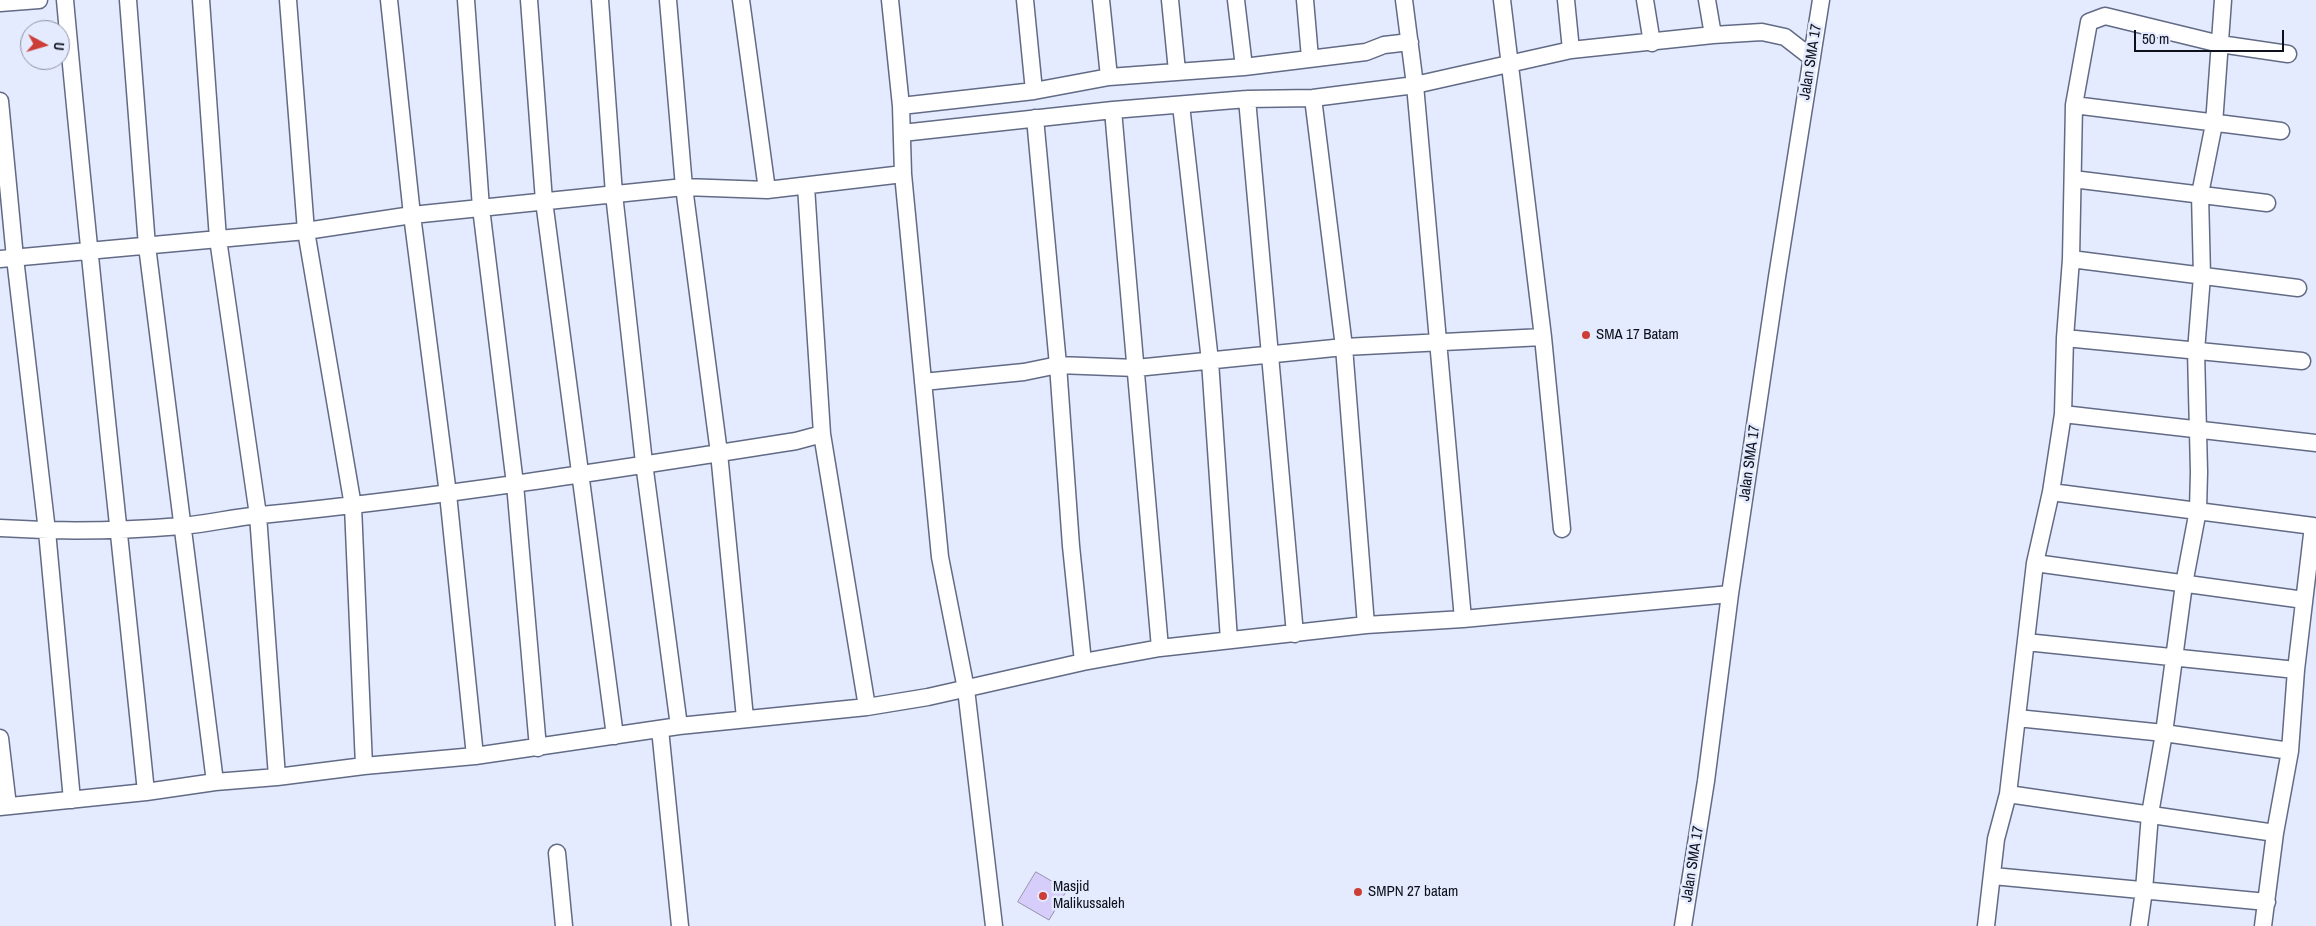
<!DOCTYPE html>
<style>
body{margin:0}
#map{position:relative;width:2316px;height:926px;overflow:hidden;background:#e4ebfe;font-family:"Archivo Narrow",sans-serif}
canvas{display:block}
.north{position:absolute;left:20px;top:20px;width:50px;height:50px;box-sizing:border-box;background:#e4ebfe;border:1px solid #8e94a4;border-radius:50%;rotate:96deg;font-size:14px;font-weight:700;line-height:20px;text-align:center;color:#0e111c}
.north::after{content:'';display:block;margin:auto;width:18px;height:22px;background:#cc3e37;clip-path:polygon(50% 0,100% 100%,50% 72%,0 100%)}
.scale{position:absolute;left:2134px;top:30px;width:150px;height:22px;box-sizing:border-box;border:2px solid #0e111c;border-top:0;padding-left:6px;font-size:15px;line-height:18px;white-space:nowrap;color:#0e111c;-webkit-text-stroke:4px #e4ebfe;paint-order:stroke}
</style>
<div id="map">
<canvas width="2316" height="926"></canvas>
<div class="north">U</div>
<div class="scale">50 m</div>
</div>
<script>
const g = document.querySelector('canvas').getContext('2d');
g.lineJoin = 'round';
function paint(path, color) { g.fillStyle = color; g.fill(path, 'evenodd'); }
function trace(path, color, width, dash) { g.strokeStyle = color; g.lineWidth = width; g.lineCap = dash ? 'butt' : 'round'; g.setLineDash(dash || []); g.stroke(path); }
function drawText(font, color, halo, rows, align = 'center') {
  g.font = font + ' "Archivo Narrow",sans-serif'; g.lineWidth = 5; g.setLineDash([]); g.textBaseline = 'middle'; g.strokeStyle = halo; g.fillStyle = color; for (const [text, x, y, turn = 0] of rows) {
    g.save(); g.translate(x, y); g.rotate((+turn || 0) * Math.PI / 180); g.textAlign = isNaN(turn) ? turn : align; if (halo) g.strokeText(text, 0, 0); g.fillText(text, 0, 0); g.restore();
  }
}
const building = new Path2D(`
 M 1036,872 L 1067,890 L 1049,920 L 1018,902 Z`);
const minor = new Path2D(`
 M 65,0 C 89,264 119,528 146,792
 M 128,0 L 147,246 L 215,782
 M 201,0 L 218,239 L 258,515 L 277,777
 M 288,0 L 306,231 L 353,506 L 364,766
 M 389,0 L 412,215 L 448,494 L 475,756
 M 466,0 L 481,208 L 515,484 L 538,748
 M 529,0 L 544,201 L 615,736
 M 600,0 L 614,194 L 644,463 L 679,726
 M 668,0 L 684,187 L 719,453 L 745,718
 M 741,0 L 767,190
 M 890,0 L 901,106 L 903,174 L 940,557 L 966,689 L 994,926
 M 1025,0 L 1034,91
 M 1101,0 L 1109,77
 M 1170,0 L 1177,71
 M 1236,0 L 1244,67
 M 1305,0 L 1310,58
 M 1502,0 L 1543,337 L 1562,529
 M 1566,0 L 1571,50
 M 1645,0 L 1652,43
 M 0,3 L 39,0
 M 1713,35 L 1762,32 L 1785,37 L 1812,58
 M 1313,98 L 1344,347 L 1366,625
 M 1247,99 L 1295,634
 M 0,101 L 15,258 L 47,531 L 72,800
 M 1181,105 L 1210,361 L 1229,640
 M 2074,105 L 2281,131
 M 901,106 L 1034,91 L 1109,77 L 1244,67 L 1366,52 L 1384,45 L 1410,42
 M 1113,110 L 1160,648
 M 1035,118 L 1058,365 L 1071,546 L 1083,662
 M 902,133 L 1113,110 L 1247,99 L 1313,98 L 1415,85 L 1571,50 L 1713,35 L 1707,0
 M 2073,179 L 2267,203
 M 806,186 L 822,434 L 867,707
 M 0,259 L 306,231 L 412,215 L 684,187 L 767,190 L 903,174
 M 2071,259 L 2298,288
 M 2065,338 L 2302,361
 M 923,382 L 1024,372 L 1058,365 L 1136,368 L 1344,347 L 1543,337
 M 2063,414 L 2316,443
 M 2051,492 L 2063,414 L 2065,338 L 2071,259 L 2074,105 L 2089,22 L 2105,16 L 2220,44 L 2288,54
 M 0,528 C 60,532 121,531 181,526 C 208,524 234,517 261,515 C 441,497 618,469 796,441 L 822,434
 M 2035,563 L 2304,600
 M 1463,619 L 1730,594
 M 2026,642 L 2296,670
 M 2017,718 L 2164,733 L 2290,751
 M 660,729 L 680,926
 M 0,738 L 8,806
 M 2008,794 L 2275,833
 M 0,807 L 146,792 L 215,782 L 277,777 L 364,766 L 475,756 L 679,726 L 867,707 L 928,697 L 1083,662 L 1160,648 L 1366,625 L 1463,619 L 1415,85 L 1404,0
 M 557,853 L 564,926
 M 1993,876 L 2267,902
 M 1683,926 L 1706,781 L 1730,594 L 1777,277 L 1821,0
 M 1986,926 L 1996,839 L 2008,794 L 2035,563 L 2051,492 L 2313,526 L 2296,670 L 2290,751 L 2275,833 L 2263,926
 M 2139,926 L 2144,890 L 2150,814 L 2164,733 L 2184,584 L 2198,510 L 2199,472 L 2196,351 L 2202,276 L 2200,194 L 2214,124 L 2223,0`);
const markers = [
 [1586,335,5,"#cc3e37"],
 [1358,892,5,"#cc3e37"],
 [1043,896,5,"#cc3e37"]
];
const streetNames = [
 ["Jalan SMA 17",1811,62,-81],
 ["Jalan SMA 17",1750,463,-82],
 ["Jalan SMA 17",1693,864,-81]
];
const poiNames = [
 ["SMA 17 Batam",1596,335],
 ["Masjid",1053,887],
 ["Malikussaleh",1053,904],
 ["SMPN 27 batam",1368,892]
];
paint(building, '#d6cdfa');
trace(building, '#9690ae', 1);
trace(minor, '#626b86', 19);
trace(minor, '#fff', 16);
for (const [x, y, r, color] of markers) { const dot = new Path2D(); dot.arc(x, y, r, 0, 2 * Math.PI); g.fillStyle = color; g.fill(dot); trace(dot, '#e4ebfe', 2); }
drawText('15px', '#0e111c', '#e4ebfe', streetNames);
drawText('15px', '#0e111c', '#e4ebfe', poiNames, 'left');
</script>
